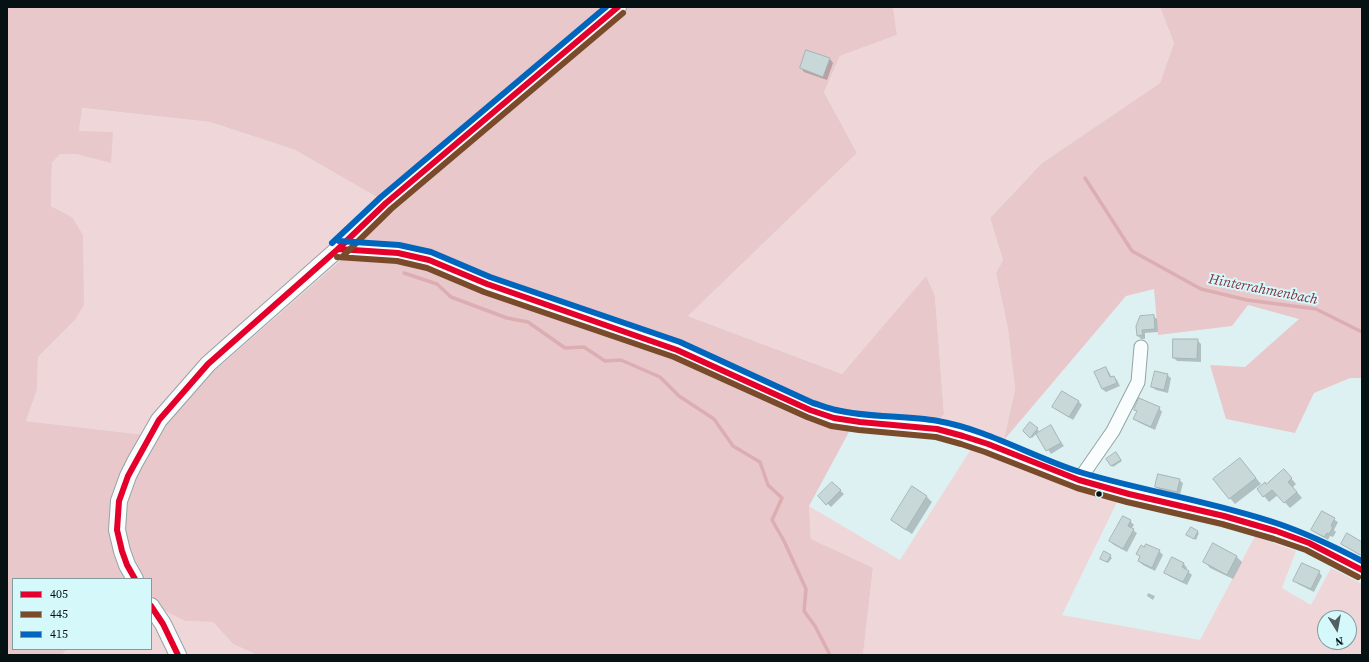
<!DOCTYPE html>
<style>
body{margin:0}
#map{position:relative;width:1369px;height:662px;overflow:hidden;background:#ddf1f3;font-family:"Source Serif 4",serif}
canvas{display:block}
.frame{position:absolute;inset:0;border:8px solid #051112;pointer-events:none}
.legend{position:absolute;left:12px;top:578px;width:140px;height:72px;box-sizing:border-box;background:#d5f8fb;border:1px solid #829c9e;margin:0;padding:5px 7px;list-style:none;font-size:12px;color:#051112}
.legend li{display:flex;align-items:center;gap:8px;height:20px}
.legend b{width:20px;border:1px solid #829c9e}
.north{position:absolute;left:1317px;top:610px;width:40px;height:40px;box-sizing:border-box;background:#d5f8fb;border:1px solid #829c9e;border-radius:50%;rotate:169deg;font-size:11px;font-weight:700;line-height:16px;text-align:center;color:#051112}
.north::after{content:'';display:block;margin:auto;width:14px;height:18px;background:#515f61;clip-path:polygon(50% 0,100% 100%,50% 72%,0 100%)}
</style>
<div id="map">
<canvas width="1369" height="662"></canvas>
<div class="frame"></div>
<ul class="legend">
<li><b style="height:5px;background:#e4002b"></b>405</li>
<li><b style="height:5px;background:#7a4b2a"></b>445</li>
<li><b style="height:5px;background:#0065bd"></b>415</li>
</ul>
<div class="north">N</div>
</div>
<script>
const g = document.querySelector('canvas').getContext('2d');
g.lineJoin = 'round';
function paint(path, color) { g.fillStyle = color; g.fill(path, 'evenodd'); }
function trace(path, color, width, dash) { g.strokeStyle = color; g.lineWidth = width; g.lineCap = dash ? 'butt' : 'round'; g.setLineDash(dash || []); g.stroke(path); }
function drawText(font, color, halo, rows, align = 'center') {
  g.font = font + ' "Source Serif 4",serif'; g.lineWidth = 4; g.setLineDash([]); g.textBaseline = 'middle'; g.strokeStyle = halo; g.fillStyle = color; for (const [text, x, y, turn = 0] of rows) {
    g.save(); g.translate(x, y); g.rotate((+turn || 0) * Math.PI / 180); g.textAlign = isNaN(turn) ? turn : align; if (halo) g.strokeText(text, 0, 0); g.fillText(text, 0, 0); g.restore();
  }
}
const green = new Path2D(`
 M 893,7 L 1160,7 L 1174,43 L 1160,83 L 1042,163 L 990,218 L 1003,260 L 996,273 L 1008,329 L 1015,389 L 1004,440 L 986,437 L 935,424 L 944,414 L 935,296 L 926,277 L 842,374 L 688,316 L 857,153 L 824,92 L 840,56 L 897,35 Z
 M 81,108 L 210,122 L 295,150 L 394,207 L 339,262 L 207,377 L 154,436 L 26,421 L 37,390 L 38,357 L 75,320 L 72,217 L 51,206 L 52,163 L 60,154 L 76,154 L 111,162 L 79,131 Z
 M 973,446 L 1069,485 L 1119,498 L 1062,615 L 1200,640 L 1255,536 L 1296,551 L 1282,588 L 1311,605 L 1331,568 L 1362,584 L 1362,655 L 863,655 L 873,569 L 811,539 L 809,506 L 900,560 ZM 1325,618 L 1349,618 L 1349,642 L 1325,642 Z
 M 151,594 L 161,609 L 185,621 L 213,622 L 233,644 L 257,655 L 62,655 L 67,649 L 151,649 Z`);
const forest = new Path2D(`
 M 7,7 L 893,7 L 897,35 L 840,56 L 824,92 L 857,153 L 688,316 L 842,374 L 926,276 L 935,296 L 944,414 L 935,424 L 850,430 L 809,506 L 811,539 L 873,568 L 863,655 L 257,655 L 233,644 L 213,622 L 185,621 L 161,609 L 151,594 L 151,579 L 13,579 L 13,649 L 67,649 L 62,655 L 7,655 ZM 82,108 L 210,122 L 295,150 L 394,207 L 339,262 L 207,377 L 154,436 L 26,421 L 37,390 L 38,357 L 75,320 L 84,305 L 83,235 L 72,217 L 51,206 L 52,163 L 60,154 L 76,154 L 111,163 L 113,132 L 79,131 Z
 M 1160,7 L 1362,7 L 1362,378 L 1350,378 L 1314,393 L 1295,433 L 1226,419 L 1210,365 L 1245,367 L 1299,319 L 1248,305 L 1232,326 L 1158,335 L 1154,289 L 1126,296 L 1004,440 L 1015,389 L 1008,329 L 996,273 L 1003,260 L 990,218 L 1042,163 L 1160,83 L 1174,43 Z`);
const shadow = new Path2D(`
 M 807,51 L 830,59 L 833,63 L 827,80 L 804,72 L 801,68 Z
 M 1153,316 L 1157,319 L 1158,332 L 1145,333 L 1145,339 L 1141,339 L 1138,336 L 1137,326 Z
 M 1197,340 L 1201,344 L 1201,362 L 1177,361 L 1174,358 Z
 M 1105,368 L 1109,372 L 1112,378 L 1114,377 L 1117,380 L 1120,386 L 1106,392 L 1102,389 L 1095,372 Z
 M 1167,375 L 1171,378 L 1168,393 L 1156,390 L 1152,387 Z
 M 1078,401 L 1082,405 L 1073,420 L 1057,410 L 1053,407 Z
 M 1159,408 L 1162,412 L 1155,430 L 1138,422 L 1134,419 L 1137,412 L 1135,409 Z
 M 1031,423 L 1039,431 L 1032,438 L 1024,431 Z
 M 1050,427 L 1064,446 L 1051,454 L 1037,434 Z
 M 1117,455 L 1122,461 L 1113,467 L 1107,459 Z
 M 1245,465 L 1261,484 L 1235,504 L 1214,479 Z
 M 1289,476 L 1296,484 L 1293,487 L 1302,498 L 1290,508 L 1278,495 L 1269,502 L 1264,496 L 1266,485 Z
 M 1179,480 L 1183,483 L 1180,495 L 1160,490 L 1156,487 Z
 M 832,483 L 844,494 L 831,507 L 819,496 Z
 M 912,488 L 927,497 L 932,502 L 912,534 L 898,525 L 892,520 Z
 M 1322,512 L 1338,522 L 1334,530 L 1336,532 L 1333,537 L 1330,536 L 1328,540 L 1316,533 L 1312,530 Z
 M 1130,521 L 1134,525 L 1131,529 L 1137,533 L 1127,552 L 1114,545 L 1110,541 Z
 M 1191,528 L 1199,533 L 1196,540 L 1189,536 Z
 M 1159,551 L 1163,555 L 1155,571 L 1143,565 L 1139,561 L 1141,558 L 1138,554 Z
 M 1110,556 L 1112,558 L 1108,563 L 1102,560 Z
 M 1237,557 L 1242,562 L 1233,579 L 1210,568 L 1205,562 Z
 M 1172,558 L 1184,564 L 1187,568 L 1186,570 L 1192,575 L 1187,585 L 1169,576 L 1165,572 Z
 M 1319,572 L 1322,576 L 1314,592 L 1298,584 L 1295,580 Z
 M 1148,593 L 1155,596 L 1153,600 L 1147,596 Z`);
const stream = new Path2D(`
 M 1085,178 L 1132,251 L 1201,289 L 1247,300 L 1316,309 L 1362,332
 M 404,273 L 437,284 L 451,297 L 507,318 L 528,322 L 565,348 L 584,347 L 605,361 L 621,360 L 660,377 L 679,396 L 714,419 L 733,446 L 760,462 L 768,485 L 782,498 L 772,520 L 784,541 L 806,589 L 804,611 L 815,626 L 830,655`);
const building = new Path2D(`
 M 806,50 L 830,58 L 823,77 L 800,68 Z
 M 1154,315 L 1155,329 L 1142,330 L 1143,335 L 1137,336 L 1136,326 L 1140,316 Z
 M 1173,339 L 1198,339 L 1197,359 L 1173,358 Z
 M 1106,367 L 1110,377 L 1114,376 L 1117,383 L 1102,389 L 1094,372 Z
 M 1155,371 L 1168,374 L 1164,390 L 1151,387 Z
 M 1062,391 L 1079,401 L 1069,417 L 1052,407 Z
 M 1139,398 L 1160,407 L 1151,427 L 1133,419 L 1137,411 L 1134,410 Z
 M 1030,422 L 1038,428 L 1030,438 L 1023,431 Z
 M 1051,425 L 1061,443 L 1046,451 L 1036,434 Z
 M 1116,452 L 1121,460 L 1111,466 L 1106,459 Z
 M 1240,458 L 1256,478 L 1229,499 L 1213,479 Z
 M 1284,469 L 1292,478 L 1288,482 L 1297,492 L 1284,503 L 1272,490 L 1263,497 L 1257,489 L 1265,482 L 1266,484 Z
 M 1158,474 L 1180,479 L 1177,492 L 1155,487 Z
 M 832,482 L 841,490 L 826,505 L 818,496 Z
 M 912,486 L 927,496 L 906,530 L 891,520 Z
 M 1322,511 L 1335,518 L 1331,526 L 1333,527 L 1329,534 L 1327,533 L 1324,537 L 1311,530 Z
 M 1123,516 L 1131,520 L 1128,526 L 1134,529 L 1123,549 L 1109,541 Z
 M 1191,527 L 1198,531 L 1194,539 L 1186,535 Z
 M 1347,533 L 1362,542 L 1362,556 L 1341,544 Z
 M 1213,543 L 1237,556 L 1227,575 L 1203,562 Z
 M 1146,544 L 1160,550 L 1152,568 L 1138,561 L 1140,556 L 1136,554 L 1141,545 L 1144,547 Z
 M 1104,551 L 1111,555 L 1107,562 L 1100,559 Z
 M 1172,557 L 1184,563 L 1182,567 L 1189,571 L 1183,582 L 1164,573 Z
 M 1302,563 L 1320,571 L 1311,589 L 1293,581 Z`);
const minor = new Path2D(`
 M 1079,480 L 1113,431 L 1138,382 L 1141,347`);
const tertiary = new Path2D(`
 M 338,249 L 398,253 L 429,260 L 487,284 L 677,350 L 810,410 L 834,418 L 860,422 L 937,429 L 963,436 L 988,444 L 1079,480 L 1129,494 L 1224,516 L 1276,531 L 1309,543 L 1362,570
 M 135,579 L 127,565 L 122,551 L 117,530 L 119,501 L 128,476 L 135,462 L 159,420 L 208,364 L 338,249 L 386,203 L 618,7
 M 151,606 L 163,624 L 178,655`);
const bus1 = new Path2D(`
 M 338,249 L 398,253 L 429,260 L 487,284 L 677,350 L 810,410 L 834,418 L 860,422 L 937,429 L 963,436 L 988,444 L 1079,480 L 1129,494 L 1224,516 L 1276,531 L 1309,543 L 1362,570
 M 135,579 L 127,565 L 122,551 L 117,530 L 119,501 L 128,476 L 159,420 L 208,364 L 338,249 L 386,203 L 618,7
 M 151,606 L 163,624 L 178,655`);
const bus2 = new Path2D(`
 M 344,255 L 391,209 L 623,13
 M 337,257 L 397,261 L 427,268 L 484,292 L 674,357 L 807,417 L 831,426 L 859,430 L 936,437 L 961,444 L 985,452 L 1077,488 L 1127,502 L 1222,524 L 1274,539 L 1306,550 L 1358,577`);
const bus3 = new Path2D(`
 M 339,241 L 399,245 L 431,252 L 490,277 L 680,342 L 813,403 C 820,405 828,408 836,410 C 869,418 904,415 938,421 C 989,430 1034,458 1083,473 C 1148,492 1215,502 1279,524 C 1308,534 1335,547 1362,561
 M 332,243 L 381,197 L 606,7`);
const markers = [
 [1099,494,3.5,"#051112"]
];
const waterNames = [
 ["Hinterrahmenbach",1263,290,11]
];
paint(green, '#efd7d9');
paint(forest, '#e8c8cb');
paint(shadow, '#0003');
trace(stream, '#dcaeb2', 3.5);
paint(building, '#c8d8d9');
trace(building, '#a5b5b6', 1);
trace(minor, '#94a3a4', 15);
trace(tertiary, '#94a3a4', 18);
trace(minor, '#fafdfd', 13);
trace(tertiary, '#fafdfd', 16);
trace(bus1, '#e4002b', 6);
trace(bus2, '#7a4b2a', 6);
trace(bus3, '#0065bd', 6);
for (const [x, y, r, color] of markers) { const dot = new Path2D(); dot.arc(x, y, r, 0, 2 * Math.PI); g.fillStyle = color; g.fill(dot); trace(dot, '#d5f8fb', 1.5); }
drawText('italic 14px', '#852f3a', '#d5f8fb', waterNames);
</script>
